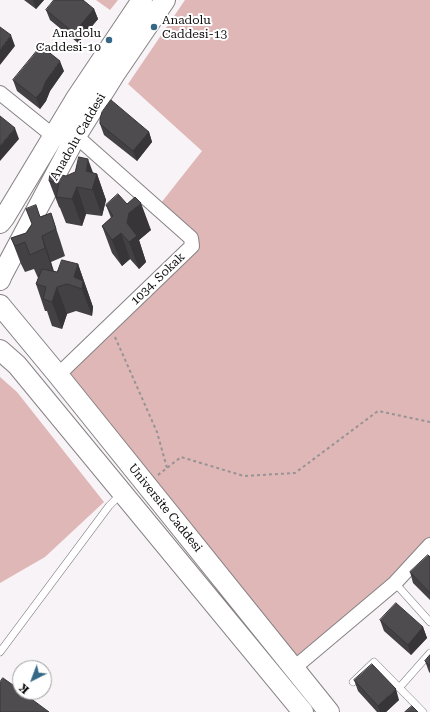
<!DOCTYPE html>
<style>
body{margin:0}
#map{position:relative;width:430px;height:712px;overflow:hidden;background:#f8f3f6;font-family:"Roboto Serif",serif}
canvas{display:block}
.north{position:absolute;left:12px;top:660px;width:40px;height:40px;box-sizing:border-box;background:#fff;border:1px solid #9f9e9e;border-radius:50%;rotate:222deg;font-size:11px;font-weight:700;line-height:16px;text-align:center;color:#0e0c0d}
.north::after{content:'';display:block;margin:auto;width:14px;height:18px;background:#366886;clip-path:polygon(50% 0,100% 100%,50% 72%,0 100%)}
</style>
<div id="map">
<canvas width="430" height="712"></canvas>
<div class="north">K</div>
</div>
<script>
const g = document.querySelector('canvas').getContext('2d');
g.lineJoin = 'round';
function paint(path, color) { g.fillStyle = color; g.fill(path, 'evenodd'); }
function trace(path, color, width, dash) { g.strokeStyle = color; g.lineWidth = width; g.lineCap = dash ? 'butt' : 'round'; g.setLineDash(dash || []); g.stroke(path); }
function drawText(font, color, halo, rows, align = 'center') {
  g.font = font + ' "Roboto Serif",serif'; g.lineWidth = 4; g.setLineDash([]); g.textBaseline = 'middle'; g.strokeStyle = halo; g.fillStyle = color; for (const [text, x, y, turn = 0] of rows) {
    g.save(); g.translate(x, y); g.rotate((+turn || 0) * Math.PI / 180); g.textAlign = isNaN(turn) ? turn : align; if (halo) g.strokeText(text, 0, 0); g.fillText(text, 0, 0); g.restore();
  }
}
const green = new Path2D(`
 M 96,0 L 118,0 L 110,10 Z
 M 185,0 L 430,0 L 430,545 L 294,668 L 58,375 L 192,246 L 157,208 L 202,151 L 128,84 Z
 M 0,377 L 17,392 L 104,502 L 45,557 L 0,583 Z`);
const path = new Path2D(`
 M 115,337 L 157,432 L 167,468
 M 158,475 L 181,457 L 244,476 L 295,473 L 378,411 L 430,422`);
const lane = new Path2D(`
 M 395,583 L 430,622
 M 0,652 L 109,506 L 121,494
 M 353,682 L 374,662 L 423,712
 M 399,688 L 430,653`);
const street = new Path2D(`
 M 0,93 L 46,130 L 53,137
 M 58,375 L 192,246 L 191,238 L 76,136
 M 294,668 L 395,583 L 430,545`);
const secondary = new Path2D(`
 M 0,223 L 4,218 L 77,97 L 142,0
 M 0,280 L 2,275 L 76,136 L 116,72 L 165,0
 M 0,305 L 58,375 L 329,712
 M 0,350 L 17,365 L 303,712`);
const wall = new Path2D(`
 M 24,0 L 44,0 L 36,9 Z
 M 94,9 L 98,19 L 78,43 L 50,20 L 46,10 Z
 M 64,71 L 50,91 L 46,101 L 40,109 L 17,91 L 13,80 Z
 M 100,124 L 149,132 L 152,142 L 137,161 L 104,135 Z
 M 94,173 L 97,174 L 106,200 L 102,216 L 86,214 L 82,226 L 66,223 L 60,208 L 59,207 L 49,181 L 66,176 Z
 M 127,204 L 151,230 L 139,240 L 146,262 L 139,269 L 130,259 L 122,266 L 112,253 L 102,226 L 111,218 L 106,205 Z
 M 51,213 L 60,240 L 65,256 L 51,262 L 54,271 L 57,272 L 78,264 L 93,307 L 92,316 L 76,311 L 67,314 L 62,329 L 52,326 L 47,311 L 45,311 L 36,284 L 38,278 L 34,269 L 25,272 L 21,264 L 11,238 L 26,233 L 32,224 L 40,217 Z
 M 430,557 L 430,600 L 413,583 L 410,572 Z
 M 380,620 L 423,627 L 427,638 L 411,655 L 384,631 Z
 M 430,655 L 430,673 L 429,672 L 425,661 Z
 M 354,680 L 399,700 L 386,712 L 377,712 L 358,691 Z`);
const shadedWall = new Path2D(`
 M 33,0 L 44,0 L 36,9 Z
 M 94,9 L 98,19 L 78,43 L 74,33 Z
 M 11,35 L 15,46 L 0,65 L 0,50 Z
 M 60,61 L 64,71 L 50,91 L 46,101 L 40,109 L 36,98 L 46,81 Z
 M 15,128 L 19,139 L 0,161 L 0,146 Z
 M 149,132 L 152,142 L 137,161 L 133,151 Z
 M 88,159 L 95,178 L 97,174 L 106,200 L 102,216 L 86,171 Z
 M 77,187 L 86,214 L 82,226 L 72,199 Z
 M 141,203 L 151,230 L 139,240 L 146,262 L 139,269 L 129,242 L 127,223 L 129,213 Z
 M 121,233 L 130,259 L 122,266 L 112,240 Z
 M 42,236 L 51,262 L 54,275 L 45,248 Z
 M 78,264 L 93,307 L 92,316 L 82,289 L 74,277 Z
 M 57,287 L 67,314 L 62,329 L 52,302 Z
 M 423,627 L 427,638 L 411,655 L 408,645 Z
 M 396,689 L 399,700 L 386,712 L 380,712 L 378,706 Z`);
const building = new Path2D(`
 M 54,0 L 83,0 L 94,9 L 74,33 L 46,10 Z
 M 0,27 L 11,35 L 0,50 Z
 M 41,46 L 60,61 L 46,81 L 42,91 L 36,98 L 13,80 Z
 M 111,100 L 149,132 L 133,151 L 100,124 L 100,119 L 102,112 Z
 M 0,116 L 15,128 L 0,146 Z
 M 79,157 L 88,159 L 86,171 L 97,174 L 92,190 L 77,187 L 72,199 L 56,197 L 59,183 L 49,181 L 50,172 L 66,176 L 75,172 Z
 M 118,194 L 127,204 L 135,197 L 141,203 L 129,213 L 127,223 L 137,236 L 129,242 L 121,233 L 112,240 L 102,226 L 113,216 L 106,205 Z
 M 36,205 L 40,217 L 51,213 L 56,229 L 42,236 L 45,248 L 30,255 L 25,242 L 15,246 L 11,238 L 26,233 L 32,224 L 26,209 Z
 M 62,260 L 78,264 L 74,277 L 83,281 L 82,289 L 67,284 L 57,287 L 52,302 L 43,299 L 46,287 L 36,284 L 42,269 L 57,272 Z
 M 428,555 L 430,557 L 430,593 L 410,572 Z
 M 396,603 L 423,627 L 408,645 L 380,620 Z
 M 430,655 L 430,666 L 425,661 Z
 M 372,664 L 396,689 L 378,706 L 354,680 Z
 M 3,678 L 20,690 L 20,692 L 22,692 L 49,712 L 0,712 L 0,682 Z
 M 412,706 L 418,712 L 405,712 Z`);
const markers = [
 [154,27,4,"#366886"],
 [109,40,4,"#366886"]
];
const poiNames = [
 ["Anadolu",162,20],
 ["Caddesi-13",162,34],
 ["Anadolu",101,33,"right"],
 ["Caddesi-10",101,47,"right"]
];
const streetNames = [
 ["Anadolu Caddesi",78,137,-60],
 ["1034. Sokak",158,279,-44],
 ["Universite Caddesi",165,508,51]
];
paint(green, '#deb7b6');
trace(lane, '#878285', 8);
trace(street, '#878285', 16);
trace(secondary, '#878285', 22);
trace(path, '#979395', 2, [3, 3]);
trace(lane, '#fff', 7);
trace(street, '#fff', 14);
trace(secondary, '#fff', 20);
paint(wall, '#444145');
paint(shadedWall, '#373538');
paint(building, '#4f4c50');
trace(building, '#373538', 1);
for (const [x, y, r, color] of markers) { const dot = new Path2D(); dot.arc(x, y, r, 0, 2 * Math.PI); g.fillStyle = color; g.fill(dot); trace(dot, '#fff', 1.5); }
drawText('12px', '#0e0c0d', '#fff', poiNames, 'left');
drawText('12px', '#0e0c0d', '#fff', streetNames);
</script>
